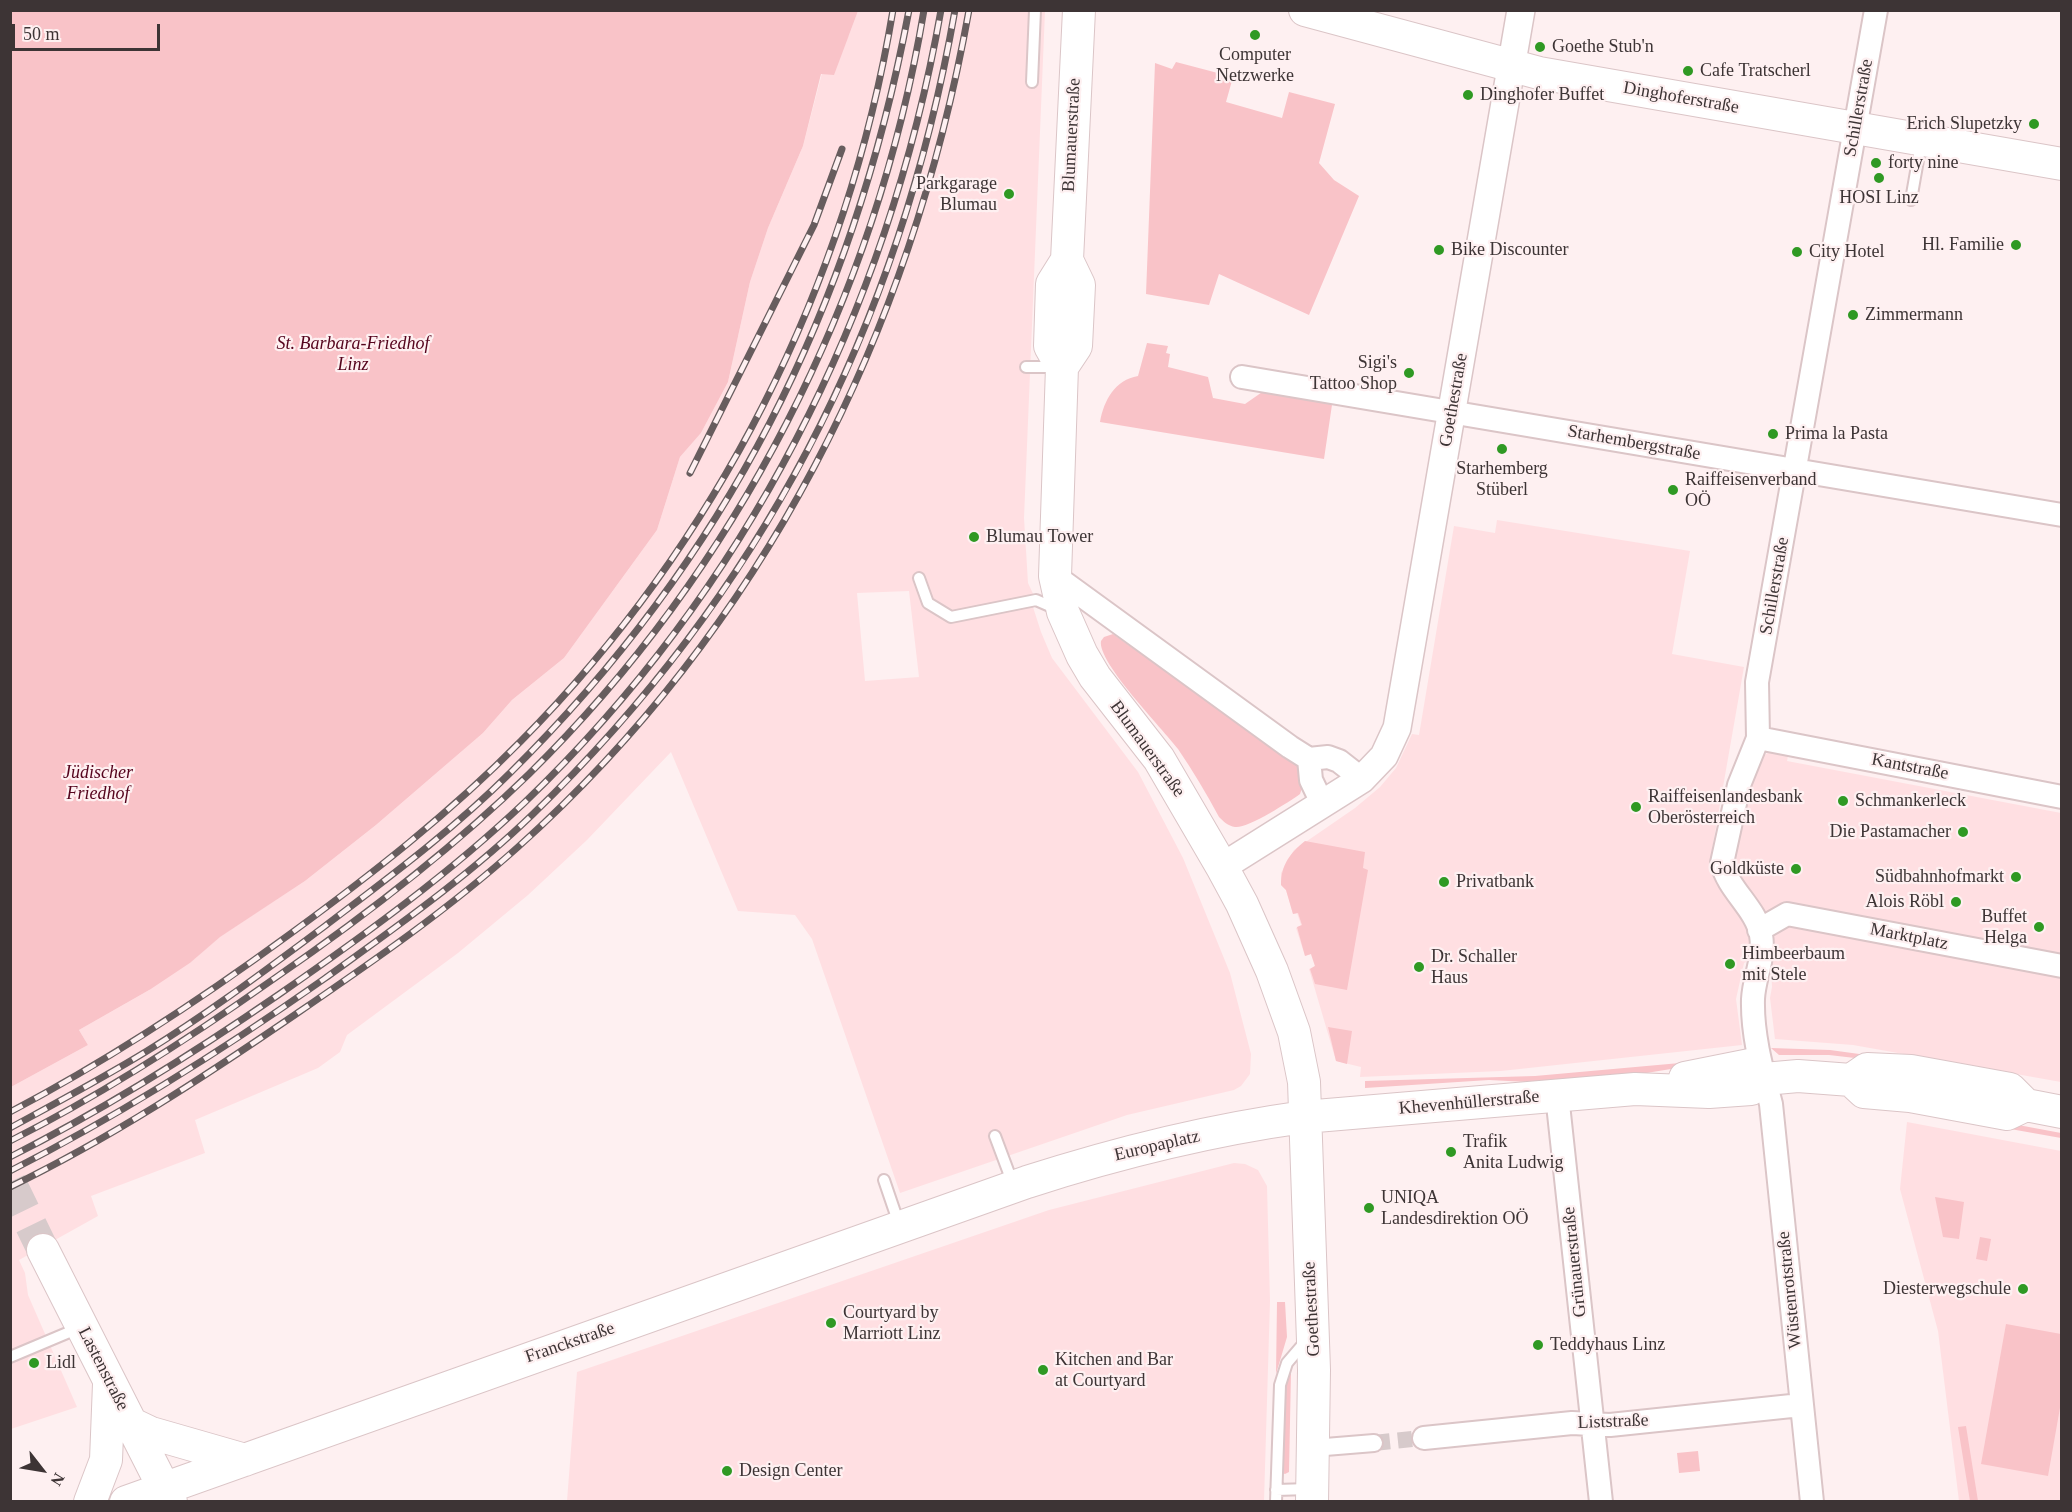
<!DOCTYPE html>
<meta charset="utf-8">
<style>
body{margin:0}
#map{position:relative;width:2072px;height:1512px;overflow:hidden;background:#fef0f1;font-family:Georgia,serif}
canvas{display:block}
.frame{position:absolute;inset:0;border:12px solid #3d3435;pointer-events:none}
.north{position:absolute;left:12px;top:1440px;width:60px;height:60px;-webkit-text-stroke:4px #fef0f1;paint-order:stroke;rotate:121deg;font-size:16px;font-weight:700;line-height:24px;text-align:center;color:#3d3435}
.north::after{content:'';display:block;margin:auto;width:21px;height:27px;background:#3d3435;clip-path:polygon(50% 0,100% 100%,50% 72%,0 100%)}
.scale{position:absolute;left:12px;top:24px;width:148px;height:27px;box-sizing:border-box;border:3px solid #3d3435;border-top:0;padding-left:8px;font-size:18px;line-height:21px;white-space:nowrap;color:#3d3435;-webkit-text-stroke:4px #fef0f1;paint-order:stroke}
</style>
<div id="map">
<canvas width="2072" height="1512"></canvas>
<div class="frame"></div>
<div class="north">N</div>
<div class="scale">50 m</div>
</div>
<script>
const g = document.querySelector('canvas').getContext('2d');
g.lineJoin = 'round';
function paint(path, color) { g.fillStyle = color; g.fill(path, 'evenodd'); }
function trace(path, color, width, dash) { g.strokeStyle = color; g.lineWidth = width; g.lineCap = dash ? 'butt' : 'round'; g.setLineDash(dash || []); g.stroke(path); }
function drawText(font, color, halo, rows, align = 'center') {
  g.font = font + ' Georgia,serif'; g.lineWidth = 4.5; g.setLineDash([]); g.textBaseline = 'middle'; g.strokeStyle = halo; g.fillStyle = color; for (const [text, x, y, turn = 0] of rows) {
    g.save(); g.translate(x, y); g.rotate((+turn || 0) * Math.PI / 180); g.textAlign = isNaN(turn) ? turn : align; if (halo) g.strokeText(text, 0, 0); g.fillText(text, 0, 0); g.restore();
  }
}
const built = new Path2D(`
 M 858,11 L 1045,11 L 1024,518 L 1028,583 L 1036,600 L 1033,607 L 1041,632 L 1052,658 L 1138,772 L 1183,858 L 1230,973 L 1251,1054 L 1250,1074 L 1241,1086 L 1234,1090 L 1127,1115 L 900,1193 L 812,939 L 795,915 L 738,911 L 671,752 L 587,840 L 528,895 L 458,953 L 347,1035 L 340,1052 L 318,1068 L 195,1120 L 205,1153 L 91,1196 L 98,1216 L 19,1260 L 25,1273 L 28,1295 L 77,1407 L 11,1429 L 11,1087 L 88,1045 L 79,1030 L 151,989 L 190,963 L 219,937 L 305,881 L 376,825 L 483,733 L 512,700 L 564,658 L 657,530 L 680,457 L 701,433 L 728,382 L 750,282 L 768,228 L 803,146 L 822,73 L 849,35 ZM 909,591 L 919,677 L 865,681 L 857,593 Z
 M 1497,520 L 1690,551 L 1672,654 L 1744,667 L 1709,867 L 1716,868 L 1750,928 L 1754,958 L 1744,963 L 1736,999 L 1742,1045 L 1501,1071 L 1360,1077 L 1361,1067 L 1336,1061 L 1309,969 L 1315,966 L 1311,954 L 1305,956 L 1296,928 L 1301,925 L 1297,913 L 1293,914 L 1286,890 L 1281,885 L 1281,873 L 1294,850 L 1355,808 L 1380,787 L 1396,768 L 1412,734 L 1419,735 L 1454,526 L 1495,533 Z
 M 1774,749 L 1789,751 L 1787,761 L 2061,813 L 2061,1082 L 1853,1045 L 1775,1039 L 1770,998 L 1772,987 L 1770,947 L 1732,865 L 1749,782 L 1763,756 Z
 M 1907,1122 L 2061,1151 L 2061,1501 L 1959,1501 L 1938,1331 L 1900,1189 Z
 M 1234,1163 L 1245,1164 L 1258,1170 L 1267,1186 L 1270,1301 L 1264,1501 L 567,1501 L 577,1372 L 1049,1210 Z`);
const green = new Path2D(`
 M 11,10 L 858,11 L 834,75 L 821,74 L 803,146 L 768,228 L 750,282 L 728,382 L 701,433 L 680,457 L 657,530 L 564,658 L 512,700 L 483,733 L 376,825 L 305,881 L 220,937 L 190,963 L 151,989 L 79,1030 L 88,1045 L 11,1087 Z
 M 1176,62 L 1233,77 L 1226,102 L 1282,118 L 1289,92 L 1335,104 L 1319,163 L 1334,180 L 1359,196 L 1309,315 L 1219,274 L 1209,305 L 1146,294 L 1155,63 L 1172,69 Z
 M 1147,343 L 1168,346 L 1166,353 L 1170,354 L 1168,367 L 1208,377 L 1213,398 L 1245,404 L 1268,388 L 1333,398 L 1324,459 L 1100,422 C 1104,400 1115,380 1138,376 Z
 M 1113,634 L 1298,765 L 1303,785 L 1300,794 C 1289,802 1247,829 1235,827 C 1228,826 1223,821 1219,817 C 1206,793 1193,771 1178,749 C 1163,729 1097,662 1101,641 L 1104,637 Z
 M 1305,841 L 1365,852 L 1363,868 L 1368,870 L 1347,990 L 1315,984 L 1310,969 L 1315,966 L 1311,954 L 1305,956 L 1297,927 L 1302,925 L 1298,913 L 1293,914 L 1286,890 L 1281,885 C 1281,865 1290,853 1305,841 Z
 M 1328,1027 L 1352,1031 L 1347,1064 L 1336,1061 Z
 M 1771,1048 L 1830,1050 L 1896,1059 L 1898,1063 L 1829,1055 L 1779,1055 Z
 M 1731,1052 L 1733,1059 L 1640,1074 L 1547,1083 L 1489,1080 L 1365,1088 L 1365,1081 L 1535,1076 L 1680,1063 Z
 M 1927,1108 L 2061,1133 L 2061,1138 L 1926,1114 Z
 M 1935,1197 L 1964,1202 L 1959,1239 L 1943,1237 Z
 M 1980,1237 L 1991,1239 L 1987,1261 L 1976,1259 Z
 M 1277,1302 L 1285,1302 L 1287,1337 L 1276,1374 Z
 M 2006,1324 L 2061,1334 L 2061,1402 L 2048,1476 L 1981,1464 Z
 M 1291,1372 L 1289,1472 L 1285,1474 L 1282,1473 L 1283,1390 Z
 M 1966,1426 L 1978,1501 L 1970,1501 L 1958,1427 Z
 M 1698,1451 L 1700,1471 L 1679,1473 L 1677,1453 Z`);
const pedestrianTunnel = new Path2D(`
 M 1374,1443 L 1412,1439`);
const secondaryTunnel = new Path2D(`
 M 10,1182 L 43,1250`);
const service = new Path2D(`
 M 1032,82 L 1035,10
 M 1911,200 L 1921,143
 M 1026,367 L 1056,367
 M 919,578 L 928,603 L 951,617 L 1036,600 L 1059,610
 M 995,1136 L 1013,1184
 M 884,1180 L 899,1224
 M 10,1357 L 79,1328
 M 1276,1490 L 1309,1489
 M 1276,1502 L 1280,1385 L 1287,1363 L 1305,1342`);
const pedestrian = new Path2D(`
 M 1313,1448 L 1374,1443`);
const minor = new Path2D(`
 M 1242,377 L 2062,515
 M 1055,576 L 1290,747 L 1309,759 L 1328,757 L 1339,761 L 1362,779
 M 1758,738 L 2062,797
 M 1309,759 L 1311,780 L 1323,805
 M 1759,930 L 1787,914 L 2062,966
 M 1557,1095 L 1601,1502
 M 1424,1438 L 1572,1423 L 1610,1425 L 1801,1405
 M 1812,1502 L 1771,1104 C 1762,1070 1752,1035 1753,999 C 1754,977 1765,958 1761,935 C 1756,908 1728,890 1722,863 L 1739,785 L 1758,738 L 1757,682 L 1876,10`);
const tertiary = new Path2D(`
 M 1222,867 L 1362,779 L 1384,756 L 1397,728 L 1521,10`);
const secondary = new Path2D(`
 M 1079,10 L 1067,260 L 1079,285 L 1076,346 L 1062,367 L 1055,576 L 1063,612 L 1082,655 L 1095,677 L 1159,759 L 1222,867 L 1242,904 L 1272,971 L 1294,1032 L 1304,1082 L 1314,1370 L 1312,1502
 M 1305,10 L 1539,73 L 2062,164
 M 1062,367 L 1050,346 L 1052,284 L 1067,260
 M 1685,1078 L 1750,1065 L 1764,1079
 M 1851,1080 L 1867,1069 L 1911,1071 L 2010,1089 L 2026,1105 L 2062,1112
 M 43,1250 L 171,1502
 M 130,1423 L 151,1433 L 245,1460
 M 90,1502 L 106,1460 L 109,1384
 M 126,1502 L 1027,1182 C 1117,1153 1210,1130 1304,1117 L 1635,1089 L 1709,1092 L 1751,1089 L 1764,1079 L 1798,1076 L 1851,1080 L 1864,1092 L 1910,1096 L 2007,1114 L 2026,1105`);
const rail = new Path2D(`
 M 690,473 L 814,225 L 842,149
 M 10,1112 C 109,1060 200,1000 290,934 C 371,875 450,813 521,741 C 718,542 847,286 893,10
 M 10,1128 C 56,1103 103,1078 147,1051 C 209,1013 267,969 325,926 C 388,878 453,830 510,773 C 726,559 853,309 909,10
 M 10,1141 C 103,1094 190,1038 275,978 C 365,916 451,850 529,774 C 737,569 876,298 924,10
 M 10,1157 C 105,1109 194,1053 281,993 C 366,934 449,874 524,803 C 746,590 888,312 941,10
 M 10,1171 C 120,1115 223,1050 324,979 C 396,927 469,876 533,814 C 763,592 900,324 955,10
 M 10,1187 C 111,1138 204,1077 296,1014 C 372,962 449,909 518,847 C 764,626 911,334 969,10`);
const markers = [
 [1255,35,6,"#2f9923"],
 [1540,47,6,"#2f9923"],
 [1688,71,6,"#2f9923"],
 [1468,95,6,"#2f9923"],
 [2034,124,6,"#2f9923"],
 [1876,163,6,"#2f9923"],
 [1879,178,6,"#2f9923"],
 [1009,194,6,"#2f9923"],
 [2016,245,6,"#2f9923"],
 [1439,250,6,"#2f9923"],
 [1797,252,6,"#2f9923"],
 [1853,315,6,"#2f9923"],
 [1409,373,6,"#2f9923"],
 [1773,434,6,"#2f9923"],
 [1502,449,6,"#2f9923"],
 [1673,490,6,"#2f9923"],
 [974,537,6,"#2f9923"],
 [1843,801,6,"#2f9923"],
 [1636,807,6,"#2f9923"],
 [1963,832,6,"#2f9923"],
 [1796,869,6,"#2f9923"],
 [2016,877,6,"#2f9923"],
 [1444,882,6,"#2f9923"],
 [1956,902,6,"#2f9923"],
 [2039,927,6,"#2f9923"],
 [1730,964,6,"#2f9923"],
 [1419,967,6,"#2f9923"],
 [1451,1152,6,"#2f9923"],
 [1369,1208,6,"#2f9923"],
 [2023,1289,6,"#2f9923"],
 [831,1323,6,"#2f9923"],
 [1538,1345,6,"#2f9923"],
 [34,1363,6,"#2f9923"],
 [1043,1370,6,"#2f9923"],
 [727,1471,6,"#2f9923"]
];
const poiNames = [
 ["Goethe Stub'n",1552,47],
 ["Computer",1255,55,"center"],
 ["Netzwerke",1255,76,"center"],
 ["Cafe Tratscherl",1700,71],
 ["Dinghofer Buffet",1480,95],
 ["Erich Slupetzky",2022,124,"right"],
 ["forty nine",1888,163],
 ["Parkgarage",997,184,"right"],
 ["Blumau",997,205,"right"],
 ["HOSI Linz",1879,198,"center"],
 ["Hl. Familie",2004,245,"right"],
 ["Bike Discounter",1451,250],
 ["City Hotel",1809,252],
 ["Zimmermann",1865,315],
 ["Sigi's",1397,363,"right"],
 ["Tattoo Shop",1397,384,"right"],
 ["Prima la Pasta",1785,434],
 ["Starhemberg",1502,469,"center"],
 ["Stüberl",1502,490,"center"],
 ["Raiffeisenverband",1685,480],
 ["OÖ",1685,501],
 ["Blumau Tower",986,537],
 ["Raiffeisenlandesbank",1648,797],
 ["Oberösterreich",1648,818],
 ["Schmankerleck",1855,801],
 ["Die Pastamacher",1951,832,"right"],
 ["Goldküste",1784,869,"right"],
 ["Südbahnhofmarkt",2004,877,"right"],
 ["Privatbank",1456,882],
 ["Alois Röbl",1944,902,"right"],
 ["Buffet",2027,917,"right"],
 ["Helga",2027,938,"right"],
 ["Himbeerbaum",1742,954],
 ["mit Stele",1742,975],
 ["Dr. Schaller",1431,957],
 ["Haus",1431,978],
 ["Trafik",1463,1142],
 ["Anita Ludwig",1463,1163],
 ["UNIQA",1381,1198],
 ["Landesdirektion OÖ",1381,1219],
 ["Diesterwegschule",2011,1289,"right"],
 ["Courtyard by",843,1313],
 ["Marriott Linz",843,1334],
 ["Teddyhaus Linz",1550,1345],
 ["Kitchen and Bar",1055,1360],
 ["at Courtyard",1055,1381],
 ["Lidl",46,1363],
 ["Design Center",739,1471]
];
const streetNames = [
 ["Dinghoferstraße",1681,98,10],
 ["Schillerstraße",1859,108,-80],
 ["Blumauerstraße",1072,135,-87],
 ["Goethestraße",1454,400,-80],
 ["Starhembergstraße",1634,443,10],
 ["Schillerstraße",1775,586,-80],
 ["Blumauerstraße",1147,749,54],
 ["Kantstraße",1910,767,11],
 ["Marktplatz",1909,937,11],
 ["Khevenhüllerstraße",1469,1103,-5],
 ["Europaplatz",1157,1146,-13],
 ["Grünauerstraße",1575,1262,-96],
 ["Wüstenrotstraße",1790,1290,-96],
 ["Goethestraße",1312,1309,-93],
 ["Franckstraße",570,1343,-19],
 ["Lastenstraße",103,1369,63],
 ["Liststraße",1613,1422,-2]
];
const parkNames = [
 ["St. Barbara-Friedhof",353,344],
 ["Linz",353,365],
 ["Jüdischer",98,773],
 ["Friedhof",98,794]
];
paint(built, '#ffdfe2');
paint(green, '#f9c3c8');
trace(pedestrianTunnel, '#d7cacb', 16, [16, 8]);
trace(secondaryTunnel, '#d7cacb', 32, [32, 16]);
trace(service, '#dbc5c7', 14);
trace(pedestrian, '#dbc5c7', 20);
trace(minor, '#dbc5c7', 26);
trace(tertiary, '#dbc5c7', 30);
trace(secondary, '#dbc5c7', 34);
trace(service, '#fff', 10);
trace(pedestrian, '#fff', 16);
trace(minor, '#fff', 22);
trace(tertiary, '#fff', 27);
trace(secondary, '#fff', 32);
trace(rail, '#675d5e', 7);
trace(rail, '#fef0f1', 4.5, [14]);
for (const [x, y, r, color] of markers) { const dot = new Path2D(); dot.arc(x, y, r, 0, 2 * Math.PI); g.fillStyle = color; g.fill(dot); trace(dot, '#fef0f1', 2); }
drawText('18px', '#3d3435', '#fef0f1', poiNames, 'left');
drawText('18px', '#3d3435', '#fef0f1', streetNames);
drawText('italic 18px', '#55041d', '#fef0f1', parkNames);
</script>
